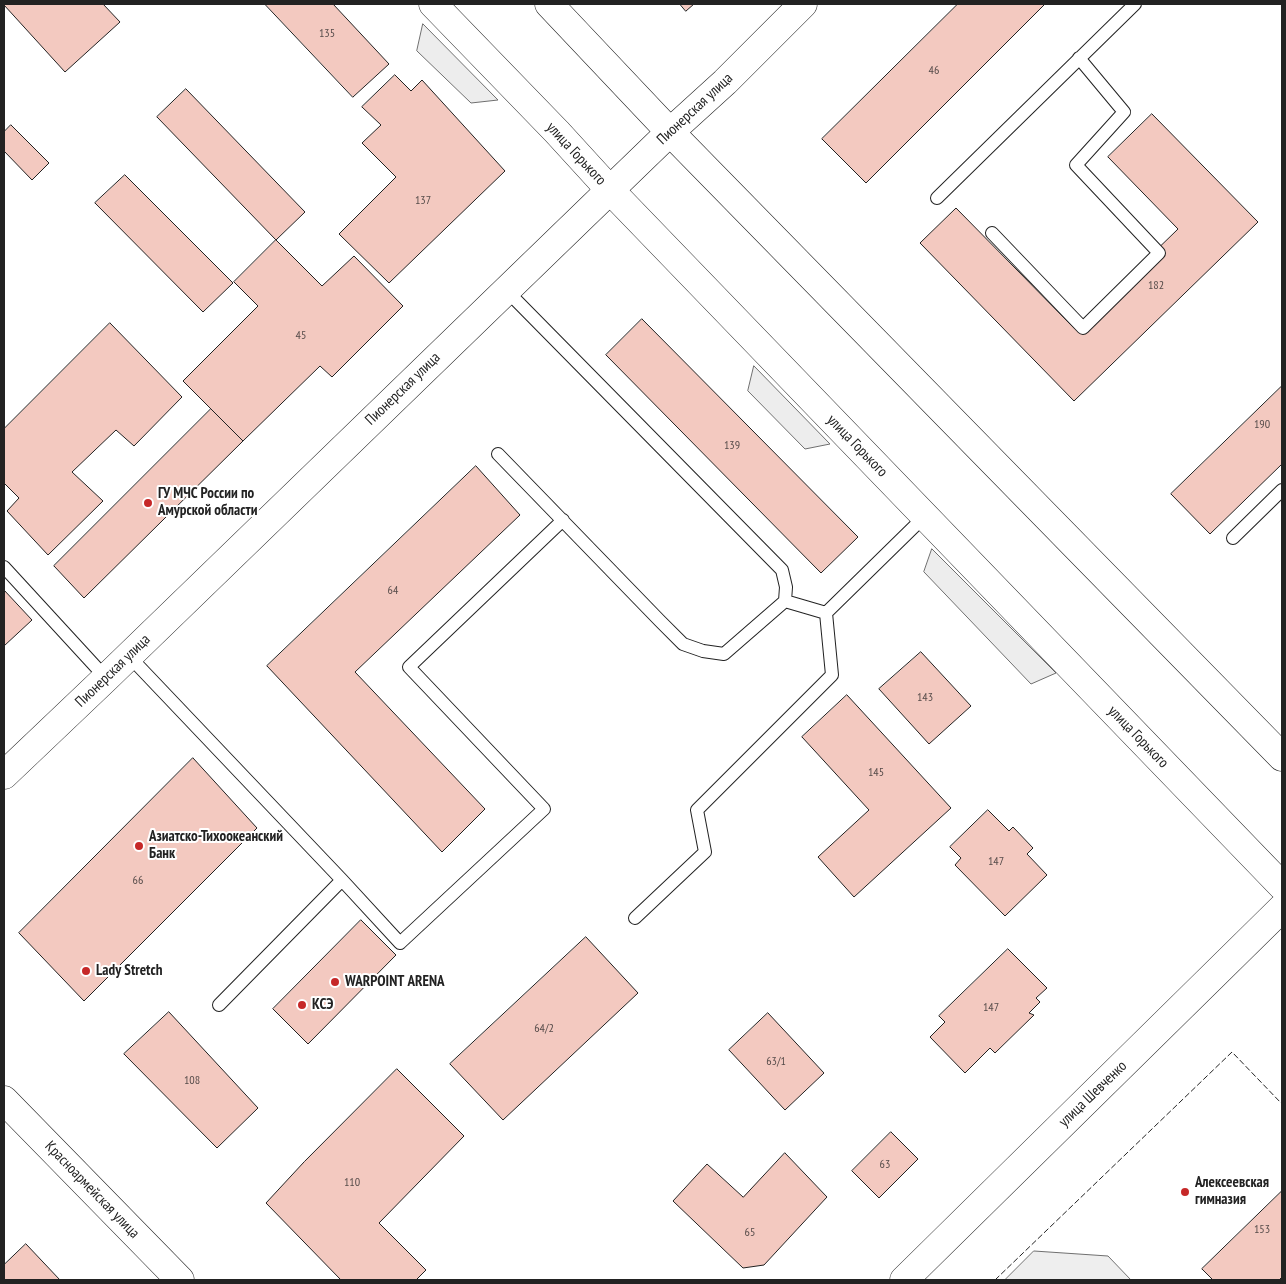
<!DOCTYPE html>
<meta charset="utf-8">
<style>
body{margin:0}
#map{position:relative;width:1286px;height:1284px;overflow:hidden;background:#fff;font-family:"PT Sans Narrow",sans-serif}
canvas{display:block}
.frame{position:absolute;inset:0;border:5px solid #222;pointer-events:none}
</style>
<div id="map">
<canvas width="1286" height="1284"></canvas>
<div class="frame"></div>
</div>
<script>
const g = document.querySelector('canvas').getContext('2d');
g.lineJoin = 'round';
function paint(path, color) { g.fillStyle = color; g.fill(path, 'evenodd'); }
function trace(path, color, width, dash) { g.strokeStyle = color; g.lineWidth = width; g.lineCap = dash ? 'butt' : 'round'; g.setLineDash(dash || []); g.stroke(path); }
function drawText(font, color, halo, rows, align = 'center') {
  g.font = font + ' "PT Sans Narrow",sans-serif'; g.lineWidth = 4; g.setLineDash([]); g.textBaseline = 'middle'; g.strokeStyle = halo; g.fillStyle = color; for (const [text, x, y, turn = 0] of rows) {
    g.save(); g.translate(x, y); g.rotate((+turn || 0) * Math.PI / 180); g.textAlign = isNaN(turn) ? turn : align; if (halo) g.strokeText(text, 0, 0); g.fillText(text, 0, 0); g.restore();
  }
}
const green = new Path2D(`
 M 1034,1251 L 1108,1256 L 1131,1280 L 1005,1280 Z`);
const parking = new Path2D(`
 M 423,24 L 498,100 L 471,103 L 417,51 Z
 M 754,366 L 830,444 L 805,449 L 748,391 Z
 M 932,549 L 1056,673 L 1031,684 L 924,572 Z`);
const building = new Path2D(`
 M 4,4 L 103,4 L 120,22 L 65,72 L 4,5 Z
 M 265,4 L 333,4 L 389,64 L 353,97 Z
 M 680,4 L 694,4 L 686,11 Z
 M 958,4 L 1045,4 L 866,183 L 822,139 Z
 M 395,75 L 411,91 L 422,80 L 505,171 L 389,283 L 339,234 L 396,177 L 362,143 L 381,125 L 362,107 Z
 M 186,89 L 305,212 L 276,240 L 157,117 Z
 M 1152,114 L 1258,222 L 1074,401 L 920,243 L 956,208 L 1075,329 L 1178,229 L 1108,157 Z
 M 11,125 L 49,163 L 32,180 L 4,151 L 4,132 Z
 M 125,175 L 233,283 L 203,312 L 95,203 Z
 M 276,240 L 322,286 L 354,256 L 403,306 L 332,377 L 320,366 L 243,441 L 183,381 L 258,306 L 234,282 Z
 M 642,319 L 858,537 L 821,573 L 606,355 Z
 M 110,323 L 182,397 L 134,446 L 116,430 L 72,472 L 103,501 L 48,555 L 7,511 L 19,498 L 4,483 L 4,429 Z
 M 1282,386 L 1282,464 L 1210,534 L 1171,494 Z
 M 211,409 L 243,441 L 84,598 L 54,566 Z
 M 476,466 L 520,515 L 355,672 L 485,809 L 442,852 L 267,666 Z
 M 4,590 L 32,620 L 4,646 Z
 M 921,652 L 971,706 L 929,744 L 879,689 Z
 M 847,695 L 951,808 L 854,897 L 818,857 L 869,810 L 802,737 Z
 M 193,758 L 257,828 L 84,1001 L 19,933 Z
 M 988,810 L 1009,831 L 1013,827 L 1033,848 L 1027,854 L 1047,875 L 1005,916 L 955,865 L 961,858 L 950,847 Z
 M 361,920 L 396,955 L 308,1044 L 273,1009 Z
 M 586,937 L 638,993 L 503,1120 L 450,1064 Z
 M 1008,949 L 1047,988 L 1036,998 L 1040,1002 L 1029,1013 L 1034,1015 L 995,1053 L 990,1048 L 965,1073 L 930,1037 L 945,1022 L 939,1016 Z
 M 169,1012 L 258,1108 L 217,1148 L 124,1054 Z
 M 768,1013 L 824,1073 L 785,1110 L 729,1050 Z
 M 397,1069 L 464,1136 L 379,1223 L 426,1270 L 416,1280 L 341,1280 L 266,1203 L 304,1162 Z
 M 891,1132 L 918,1159 L 879,1198 L 852,1171 Z
 M 785,1153 L 827,1197 L 764,1265 L 743,1268 L 673,1201 L 707,1164 L 743,1197 Z
 M 1282,1191 L 1282,1277 L 1279,1280 L 1213,1280 L 1202,1269 Z
 M 26,1244 L 60,1280 L 4,1280 L 4,1265 Z`);
const service = new Path2D(`
 M 937,198 L 1135,4
 M 992,233 L 1083,328 L 1159,253 L 1076,165 L 1124,112 L 1079,58
 M 498,454 L 660,621 L 683,644 L 703,651 L 724,654 L 785,601 L 786,587 L 782,570 L 506,290
 M 1233,538 L 1282,490
 M 4,567 L 106,678
 M 785,601 L 826,613 L 925,516
 M 129,656 L 342,880 L 400,943 L 544,809 L 409,667 L 563,520
 M 635,918 L 705,852 L 697,810 L 832,675 L 826,613
 M 219,1005 L 342,880`);
const tertiary = new Path2D(`
 M 670,132 L 725,82 L 803,4
 M 4,775 L 106,678 L 610,190
 M 4,1100 L 180,1280
 M 904,1280 L 1282,908`);
const primary = new Path2D(`
 M 433,4 L 557,132 L 610,190 L 1282,886
 M 549,4 L 670,132 L 1282,757
 M 610,190 L 670,132`);
const fence = new Path2D(`
 M 995,1280 L 1232,1052 L 1282,1104`);
const markers = [
 [148,503,5,"#c62828"],
 [139,846,5,"#c62828"],
 [86,971,5,"#c62828"],
 [335,982,5,"#c62828"],
 [302,1005,5,"#c62828"],
 [1185,1192,5,"#c62828"]
];
const numberNames = [
 ["135",327,34],
 ["46",934,71],
 ["137",423,201],
 ["182",1156,286],
 ["45",301,336],
 ["190",1262,425],
 ["139",732,446],
 ["64",393,591],
 ["143",925,698],
 ["145",876,773],
 ["147",996,862],
 ["66",138,881],
 ["147",991,1008],
 ["64/2",544,1029],
 ["63/1",776,1062],
 ["108",192,1081],
 ["63",885,1165],
 ["110",352,1183],
 ["153",1262,1230],
 ["65",750,1233]
];
const streetNames = [
 ["Пионерская улица",695,109,-43],
 ["улица Горького",576,154,47],
 ["Пионерская улица",403,389,-44],
 ["улица Горького",857,446,46],
 ["Пионерская улица",113,671,-44],
 ["улица Горького",1138,737,46],
 ["улица Шевченко",1093,1094,-44],
 ["Красноармейская улица",92,1190,46]
];
const poiNames = [
 ["ГУ МЧС России по",158,494],
 ["Амурской области",158,511],
 ["Азиатско-Тихоокеанский",149,837],
 ["Банк",149,854],
 ["Lady Stretch",96,971],
 ["WARPOINT ARENA",345,982],
 ["КСЭ",312,1005],
 ["Алексеевская",1195,1183],
 ["гимназия",1195,1200]
];
paint(green, '#eee');
trace(green, '#6f6f6f', 1);
paint(parking, '#ededed');
trace(parking, '#6f6f6f', 1);
paint(building, '#f3c9c0');
trace(building, '#222', 1);
trace(service, '#222', 14);
trace(tertiary, '#222', 29);
trace(primary, '#222', 29);
trace(service, '#fff', 12);
trace(tertiary, '#fff', 28);
trace(primary, '#fff', 28);
trace(fence, '#222', 1, [6, 2.5]);
for (const [x, y, r, color] of markers) { const dot = new Path2D(); dot.arc(x, y, r, 0, 2 * Math.PI); g.fillStyle = color; g.fill(dot); trace(dot, '#fff', 2); }
drawText('12px', '#564c4a', null, numberNames);
drawText('15px', '#222', '#fff', streetNames);
drawText('bold 15px', '#222', '#fff', poiNames, 'left');
</script>
